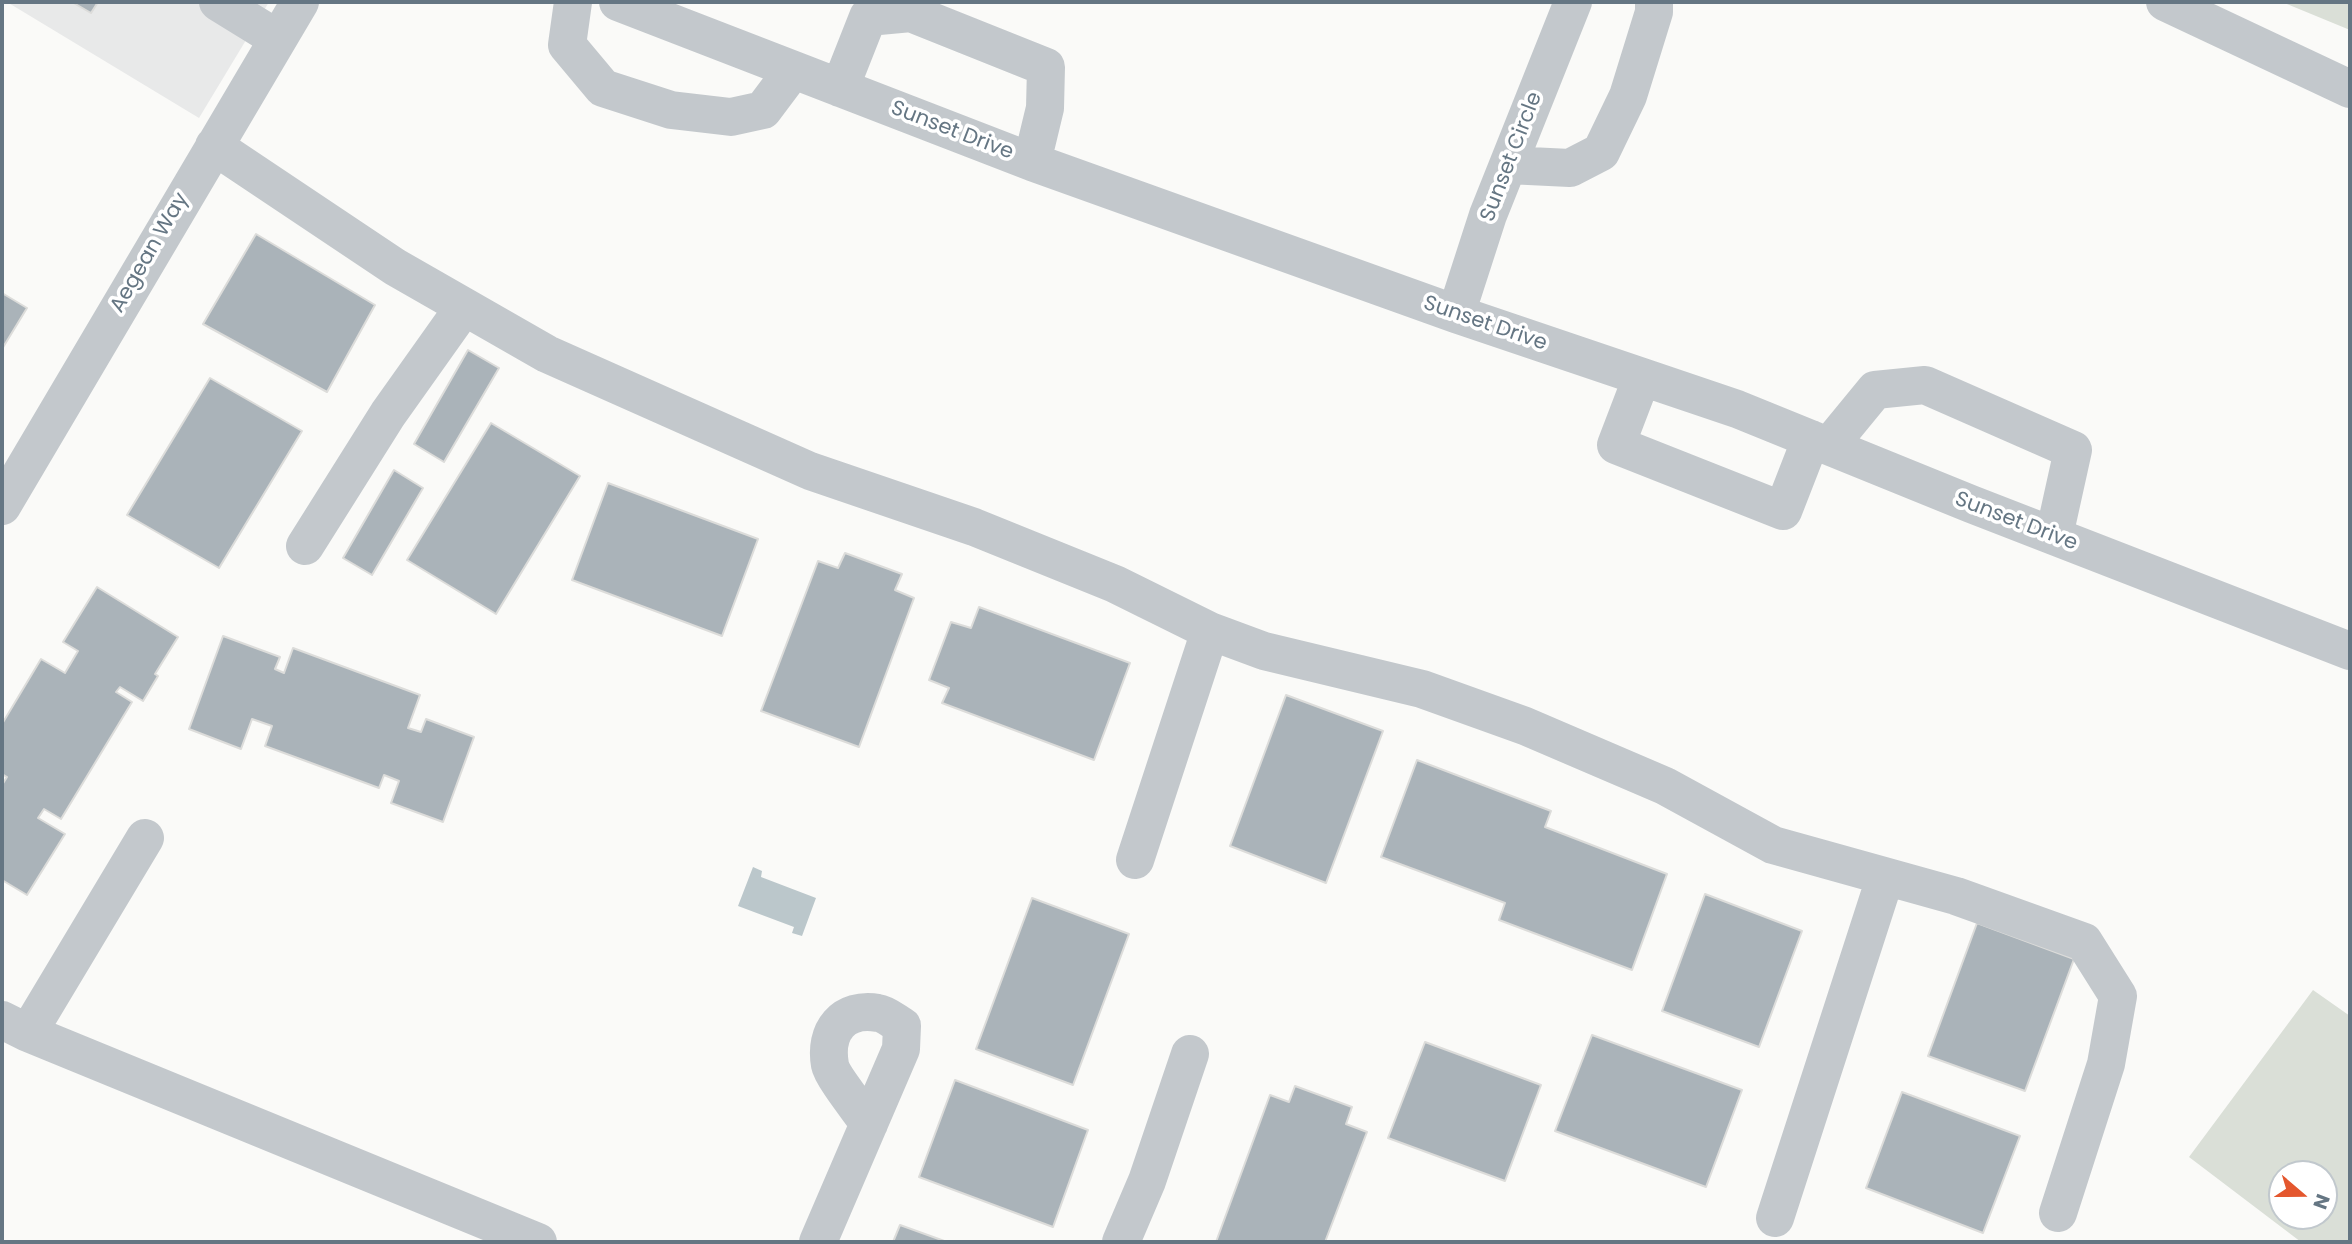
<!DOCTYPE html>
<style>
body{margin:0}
#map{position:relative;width:2352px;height:1244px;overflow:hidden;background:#fafaf8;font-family:Poppins,sans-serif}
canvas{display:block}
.frame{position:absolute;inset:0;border:4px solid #657683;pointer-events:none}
.north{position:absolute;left:2268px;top:1160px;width:70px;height:70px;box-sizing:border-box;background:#fff;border:2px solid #c1c8cd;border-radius:50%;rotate:110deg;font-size:19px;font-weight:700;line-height:28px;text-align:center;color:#657683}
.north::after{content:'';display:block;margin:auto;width:24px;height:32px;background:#e4572e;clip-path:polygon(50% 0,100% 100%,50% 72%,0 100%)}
</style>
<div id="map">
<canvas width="2352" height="1244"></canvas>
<div class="frame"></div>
<div class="north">N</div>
</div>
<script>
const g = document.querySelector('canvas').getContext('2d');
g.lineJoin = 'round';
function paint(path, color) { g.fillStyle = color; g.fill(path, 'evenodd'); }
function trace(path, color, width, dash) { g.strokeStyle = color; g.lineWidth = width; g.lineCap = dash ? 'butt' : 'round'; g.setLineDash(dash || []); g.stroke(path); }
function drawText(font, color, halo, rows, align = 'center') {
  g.font = font + ' Poppins,sans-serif'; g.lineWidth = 7; g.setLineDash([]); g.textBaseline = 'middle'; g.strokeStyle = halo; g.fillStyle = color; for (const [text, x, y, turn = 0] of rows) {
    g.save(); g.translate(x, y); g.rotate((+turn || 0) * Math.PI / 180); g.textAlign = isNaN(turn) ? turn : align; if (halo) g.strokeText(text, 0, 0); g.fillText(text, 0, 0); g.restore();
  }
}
const built = new Path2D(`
 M 7,2 L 269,2 L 199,118 Z`);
const green = new Path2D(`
 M 2282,2 L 2350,2 L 2350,30 Z
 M 2313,990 L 2350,1016 L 2350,1242 L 2301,1242 L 2189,1157 ZM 2282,1174 L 2324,1174 L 2324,1216 L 2282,1216 Z`);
const water = new Path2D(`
 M 753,867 L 762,871 L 761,877 L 816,898 L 802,936 L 792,933 L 794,927 L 738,906 Z`);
const building = new Path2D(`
 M 72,2 L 98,2 L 91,13 Z
 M 256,234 L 375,305 L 327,392 L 203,324 Z
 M 2,293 L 27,308 L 2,349 Z
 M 468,350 L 499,368 L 444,462 L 414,444 Z
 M 210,378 L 302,431 L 219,568 L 127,515 Z
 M 491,423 L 580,476 L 496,614 L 407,560 Z
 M 394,470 L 423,488 L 372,575 L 343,558 Z
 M 608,483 L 758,539 L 722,636 L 572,580 Z
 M 845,553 L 902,574 L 895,590 L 914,598 L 859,747 L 761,711 L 818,561 L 838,568 Z
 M 97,587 L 178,637 L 155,674 L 158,676 L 143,701 L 120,687 L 116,692 L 132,702 L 61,819 L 44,809 L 38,818 L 65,834 L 27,895 L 2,880 L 2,785 L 7,777 L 2,774 L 2,724 L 41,659 L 65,673 L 78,651 L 63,642 Z
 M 979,607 L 1130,663 L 1094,760 L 942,703 L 949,688 L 929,680 L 951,622 L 971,628 Z
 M 223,636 L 280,657 L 275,669 L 284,673 L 293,648 L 420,695 L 408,728 L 421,732 L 426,719 L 474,737 L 443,822 L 391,803 L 399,781 L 384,775 L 379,788 L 265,746 L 272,726 L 252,719 L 241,749 L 189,729 Z
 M 1286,695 L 1383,731 L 1326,883 L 1230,846 Z
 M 1417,760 L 1551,811 L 1545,827 L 1667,874 L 1632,970 L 1499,920 L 1505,903 L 1381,857 Z
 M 1705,894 L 1802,931 L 1759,1047 L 1662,1011 Z
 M 1032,898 L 1129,934 L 1073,1085 L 976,1049 Z
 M 1977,923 L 2074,959 L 2025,1091 L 1928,1056 Z
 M 1592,1035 L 1742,1090 L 1706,1187 L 1555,1131 Z
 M 1425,1042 L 1541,1085 L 1505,1181 L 1388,1138 Z
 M 955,1080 L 1088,1130 L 1053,1227 L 919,1177 Z
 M 1295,1086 L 1352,1107 L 1346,1124 L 1367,1132 L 1325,1242 L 1216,1242 L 1270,1095 L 1289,1102 Z
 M 1902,1092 L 2020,1136 L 1983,1233 L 1866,1188 Z
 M 900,1225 L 947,1242 L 893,1242 Z`);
const minor = new Path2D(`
 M 218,2 L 278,39
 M 573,2 L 567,45 L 603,88 L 671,110 L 731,117 L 763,110 L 793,70
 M 618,2 L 1032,162 L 1456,314 L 1737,409 L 1971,504 L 2350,651
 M 2165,2 L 2350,89
 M 840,88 L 868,17 L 911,13 L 1046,67 L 1045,108 L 1032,162
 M 214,146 L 395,267 L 547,354 L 810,471 L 974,527 L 1115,584 L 1210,631 L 1264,651 L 1422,689 L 1525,726 L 1665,786 L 1773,845 L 1956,896 L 2084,942 L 2118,996 L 2106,1064 L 2058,1213
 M 1508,165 L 1570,168 L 1601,152 L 1628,96 L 1654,12 L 1654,2
 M 1456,314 L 1488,215 L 1573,2
 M 1642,377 L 1616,445 L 1783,511 L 1811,439
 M 1829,446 L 1875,390 L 1925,385 L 2073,450 L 2054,536
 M 2,506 L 300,2
 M 305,546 L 388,414 L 464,307
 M 1135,860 L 1210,631
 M 2,1020 L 28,1033 L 538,1242
 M 28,1033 L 145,838
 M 1775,1218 L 1885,878
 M 818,1242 L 901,1049 L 902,1026 C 895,1022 886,1014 878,1013 C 843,1007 824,1031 830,1065 C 832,1076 861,1112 869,1124
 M 1121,1242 L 1147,1181 L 1190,1054`);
const streetNames = [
 ["Sunset Drive",952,131,21],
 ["Sunset Circle",1512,157,-69],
 ["Aegean Way",150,253,-60],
 ["Sunset Drive",1485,324,19],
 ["Sunset Drive",2016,522,21]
];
paint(built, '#e8e9e9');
paint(green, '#dadfd7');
paint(water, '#bbc7cb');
paint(building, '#aab3b9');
trace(building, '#dcdcda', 2);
trace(minor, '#c3c8cc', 38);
drawText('21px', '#657683', '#fff', streetNames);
</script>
